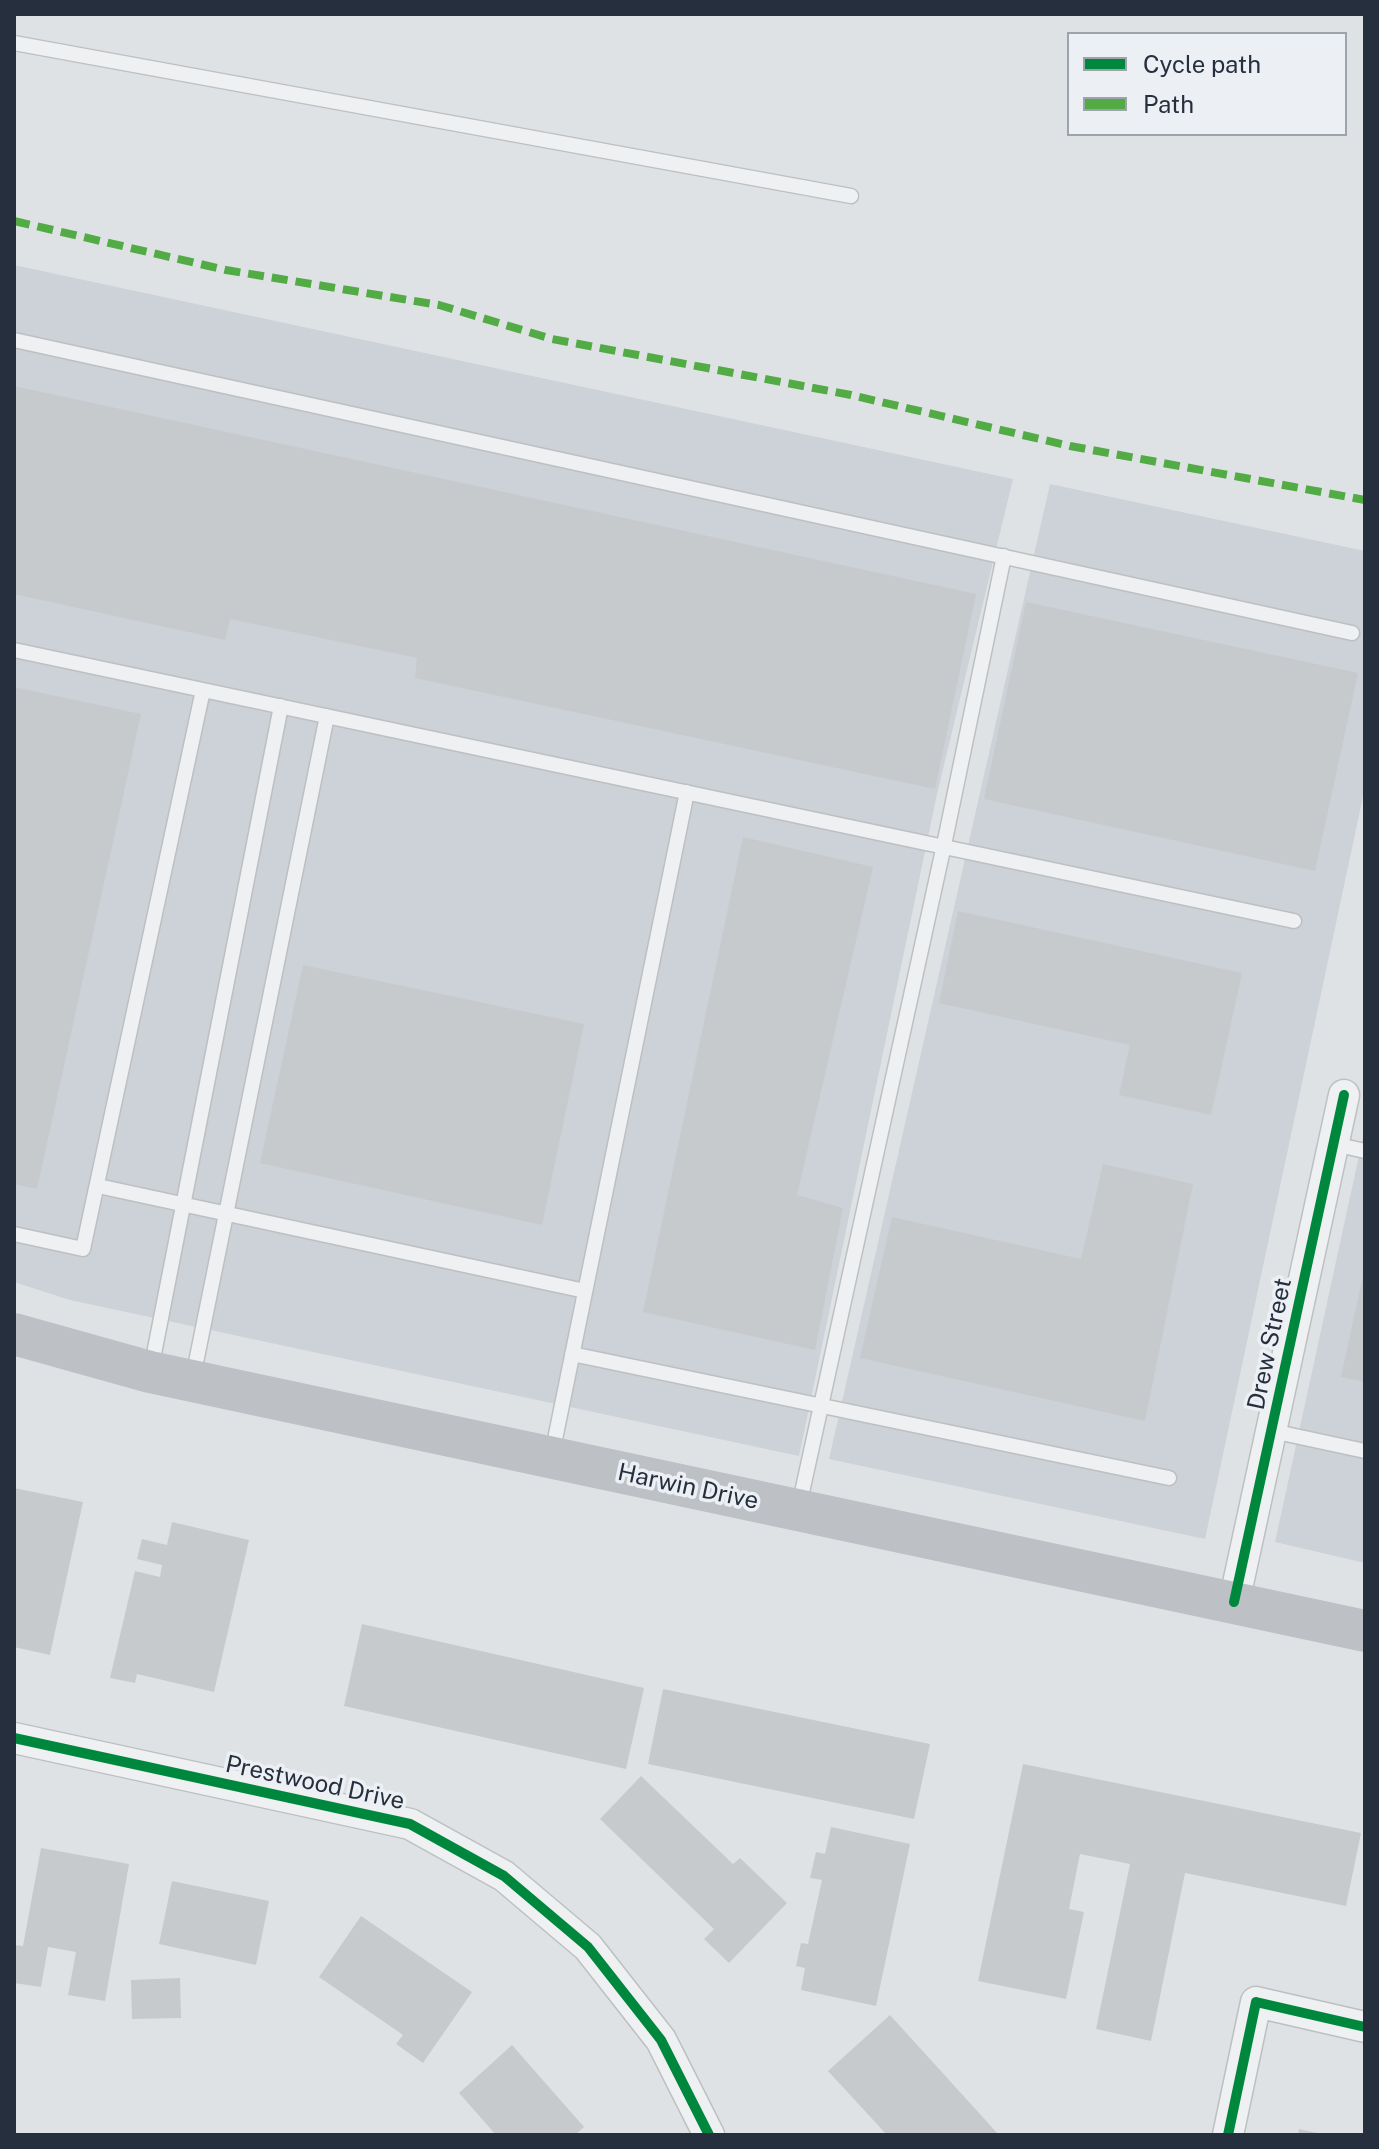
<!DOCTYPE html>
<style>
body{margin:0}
#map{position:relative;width:1379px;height:2149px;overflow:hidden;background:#dfe2e5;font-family:"Public Sans",sans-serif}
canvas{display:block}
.frame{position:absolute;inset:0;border:16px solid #262f3d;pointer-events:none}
.legend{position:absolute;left:1067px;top:32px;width:280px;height:104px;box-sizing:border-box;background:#ecf0f5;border:2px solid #9da3ab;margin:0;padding:10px 14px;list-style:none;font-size:24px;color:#262f3d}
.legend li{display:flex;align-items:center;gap:16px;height:40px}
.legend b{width:40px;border:2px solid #9da3ab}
</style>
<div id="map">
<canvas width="1379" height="2149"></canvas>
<div class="frame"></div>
<ul class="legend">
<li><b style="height:10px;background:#00873e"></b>Cycle path</li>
<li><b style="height:10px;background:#53ab46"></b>Path</li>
</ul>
</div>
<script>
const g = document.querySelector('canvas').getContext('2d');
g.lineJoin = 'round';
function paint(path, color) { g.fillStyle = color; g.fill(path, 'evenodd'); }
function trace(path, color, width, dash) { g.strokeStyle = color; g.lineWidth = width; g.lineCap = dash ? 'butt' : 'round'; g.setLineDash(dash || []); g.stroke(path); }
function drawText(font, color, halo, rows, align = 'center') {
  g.font = font + ' "Public Sans",sans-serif'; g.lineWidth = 7; g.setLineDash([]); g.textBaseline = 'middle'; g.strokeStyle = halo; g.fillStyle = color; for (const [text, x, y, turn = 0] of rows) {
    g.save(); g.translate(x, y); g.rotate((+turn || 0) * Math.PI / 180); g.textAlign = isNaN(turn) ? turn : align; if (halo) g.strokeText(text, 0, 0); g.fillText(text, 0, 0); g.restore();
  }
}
const built = new Path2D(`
 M 14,265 L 1013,479 L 937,794 L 799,1456 L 70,1300 L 14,1282 Z
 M 1050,484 L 1365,551 L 1365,787 L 1205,1539 L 829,1459 Z
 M 1365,1128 L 1365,1563 L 1275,1542 Z`);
const building = new Path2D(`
 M 14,386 L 976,594 L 935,789 L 415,678 L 417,658 L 230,619 L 225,640 L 14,594 Z
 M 1026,602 L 1358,673 L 1315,871 L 984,799 Z
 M 14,687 L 141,714 L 37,1189 L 14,1184 Z
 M 743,837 L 873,867 L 797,1195 L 843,1208 L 815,1350 L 643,1312 Z
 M 958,911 L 1242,973 L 1211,1115 L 1119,1095 L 1130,1045 L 939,1003 Z
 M 303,965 L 584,1024 L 542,1225 L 260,1163 Z
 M 1103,1164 L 1193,1184 L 1145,1421 L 860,1358 L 892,1217 L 1081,1259 Z
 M 1364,1271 L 1365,1271 L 1365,1382 L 1341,1377 Z
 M 14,1488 L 83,1502 L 50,1655 L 14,1647 Z
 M 172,1522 L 249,1540 L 214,1692 L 137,1674 L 135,1683 L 110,1678 L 135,1571 L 160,1577 L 162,1565 L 137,1559 L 142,1539 L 167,1545 Z
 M 362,1624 L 644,1688 L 626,1769 L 344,1706 Z
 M 663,1689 L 930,1744 L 914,1819 L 648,1764 Z
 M 1023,1764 L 1361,1833 L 1346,1906 L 1185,1873 L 1151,2041 L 1096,2029 L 1130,1864 L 1080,1854 L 1069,1909 L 1084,1912 L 1066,1999 L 978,1981 Z
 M 641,1776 L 733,1864 L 740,1858 L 787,1903 L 729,1963 L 704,1939 L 714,1929 L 600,1819 Z
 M 831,1827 L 910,1844 L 876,2006 L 801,1990 L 805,1968 L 796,1966 L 801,1943 L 808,1944 L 822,1880 L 810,1878 L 816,1852 L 825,1854 Z
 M 41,1848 L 129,1864 L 105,2001 L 68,1995 L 76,1952 L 48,1947 L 41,1987 L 14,1983 L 14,1945 L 23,1946 Z
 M 172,1881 L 269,1901 L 256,1965 L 159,1944 Z
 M 361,1916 L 472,1992 L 423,2063 L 396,2044 L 403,2035 L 319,1977 Z
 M 180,1978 L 181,2018 L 132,2019 L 131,1980 Z
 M 890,2015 L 999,2135 L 887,2135 L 828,2071 Z
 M 512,2045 L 584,2127 L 575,2135 L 496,2135 L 459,2093 Z
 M 1299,2129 L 1322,2134 L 1322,2135 L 1298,2135 Z`);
const service = new Path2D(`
 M 14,43 L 851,196
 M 14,340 L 1352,633
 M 14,650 L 1294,921
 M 1334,1144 L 1365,1151
 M 98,1186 L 585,1291
 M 14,1234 L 83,1249 L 203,690
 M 572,1354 L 1169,1478
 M 151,1369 L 281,706
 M 193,1377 L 327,716
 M 1272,1431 L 1365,1451
 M 552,1454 L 687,792
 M 799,1506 L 944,845 L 1004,556`);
const minor = new Path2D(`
 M 1234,1602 L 1344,1095
 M 14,1738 L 410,1824 L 504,1876 L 588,1947 L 661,2040 L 709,2135
 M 1228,2135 L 1256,2002 L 1365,2027`);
const secondary = new Path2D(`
 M 14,1334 L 150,1372 L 1365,1631`);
const quiet = new Path2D(`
 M 14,221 L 226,270 L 439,305 L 552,339 L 851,395 L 1070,446 L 1365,500`);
const cycleway = new Path2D(`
 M 1234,1602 L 1344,1095
 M 14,1738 L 410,1824 L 504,1876 L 588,1947 L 661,2040 L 709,2135
 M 1228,2135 L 1256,2002 L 1365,2027`);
const streetNames = [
 ["Drew Street",1270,1344,-78],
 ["Harwin Drive",688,1487,12],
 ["Prestwood Drive",315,1783,12]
];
paint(built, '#cdd1d8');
paint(building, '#c7cacd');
trace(service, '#bdc0c3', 17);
trace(minor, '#bdc0c3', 33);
trace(service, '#eef0f1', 14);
trace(minor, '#eef0f1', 30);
trace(secondary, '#bdc0c4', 42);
trace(quiet, '#53ab46', 8, [16, 8]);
trace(cycleway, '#00873e', 10);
drawText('24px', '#262f3d', '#ecf0f5', streetNames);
</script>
